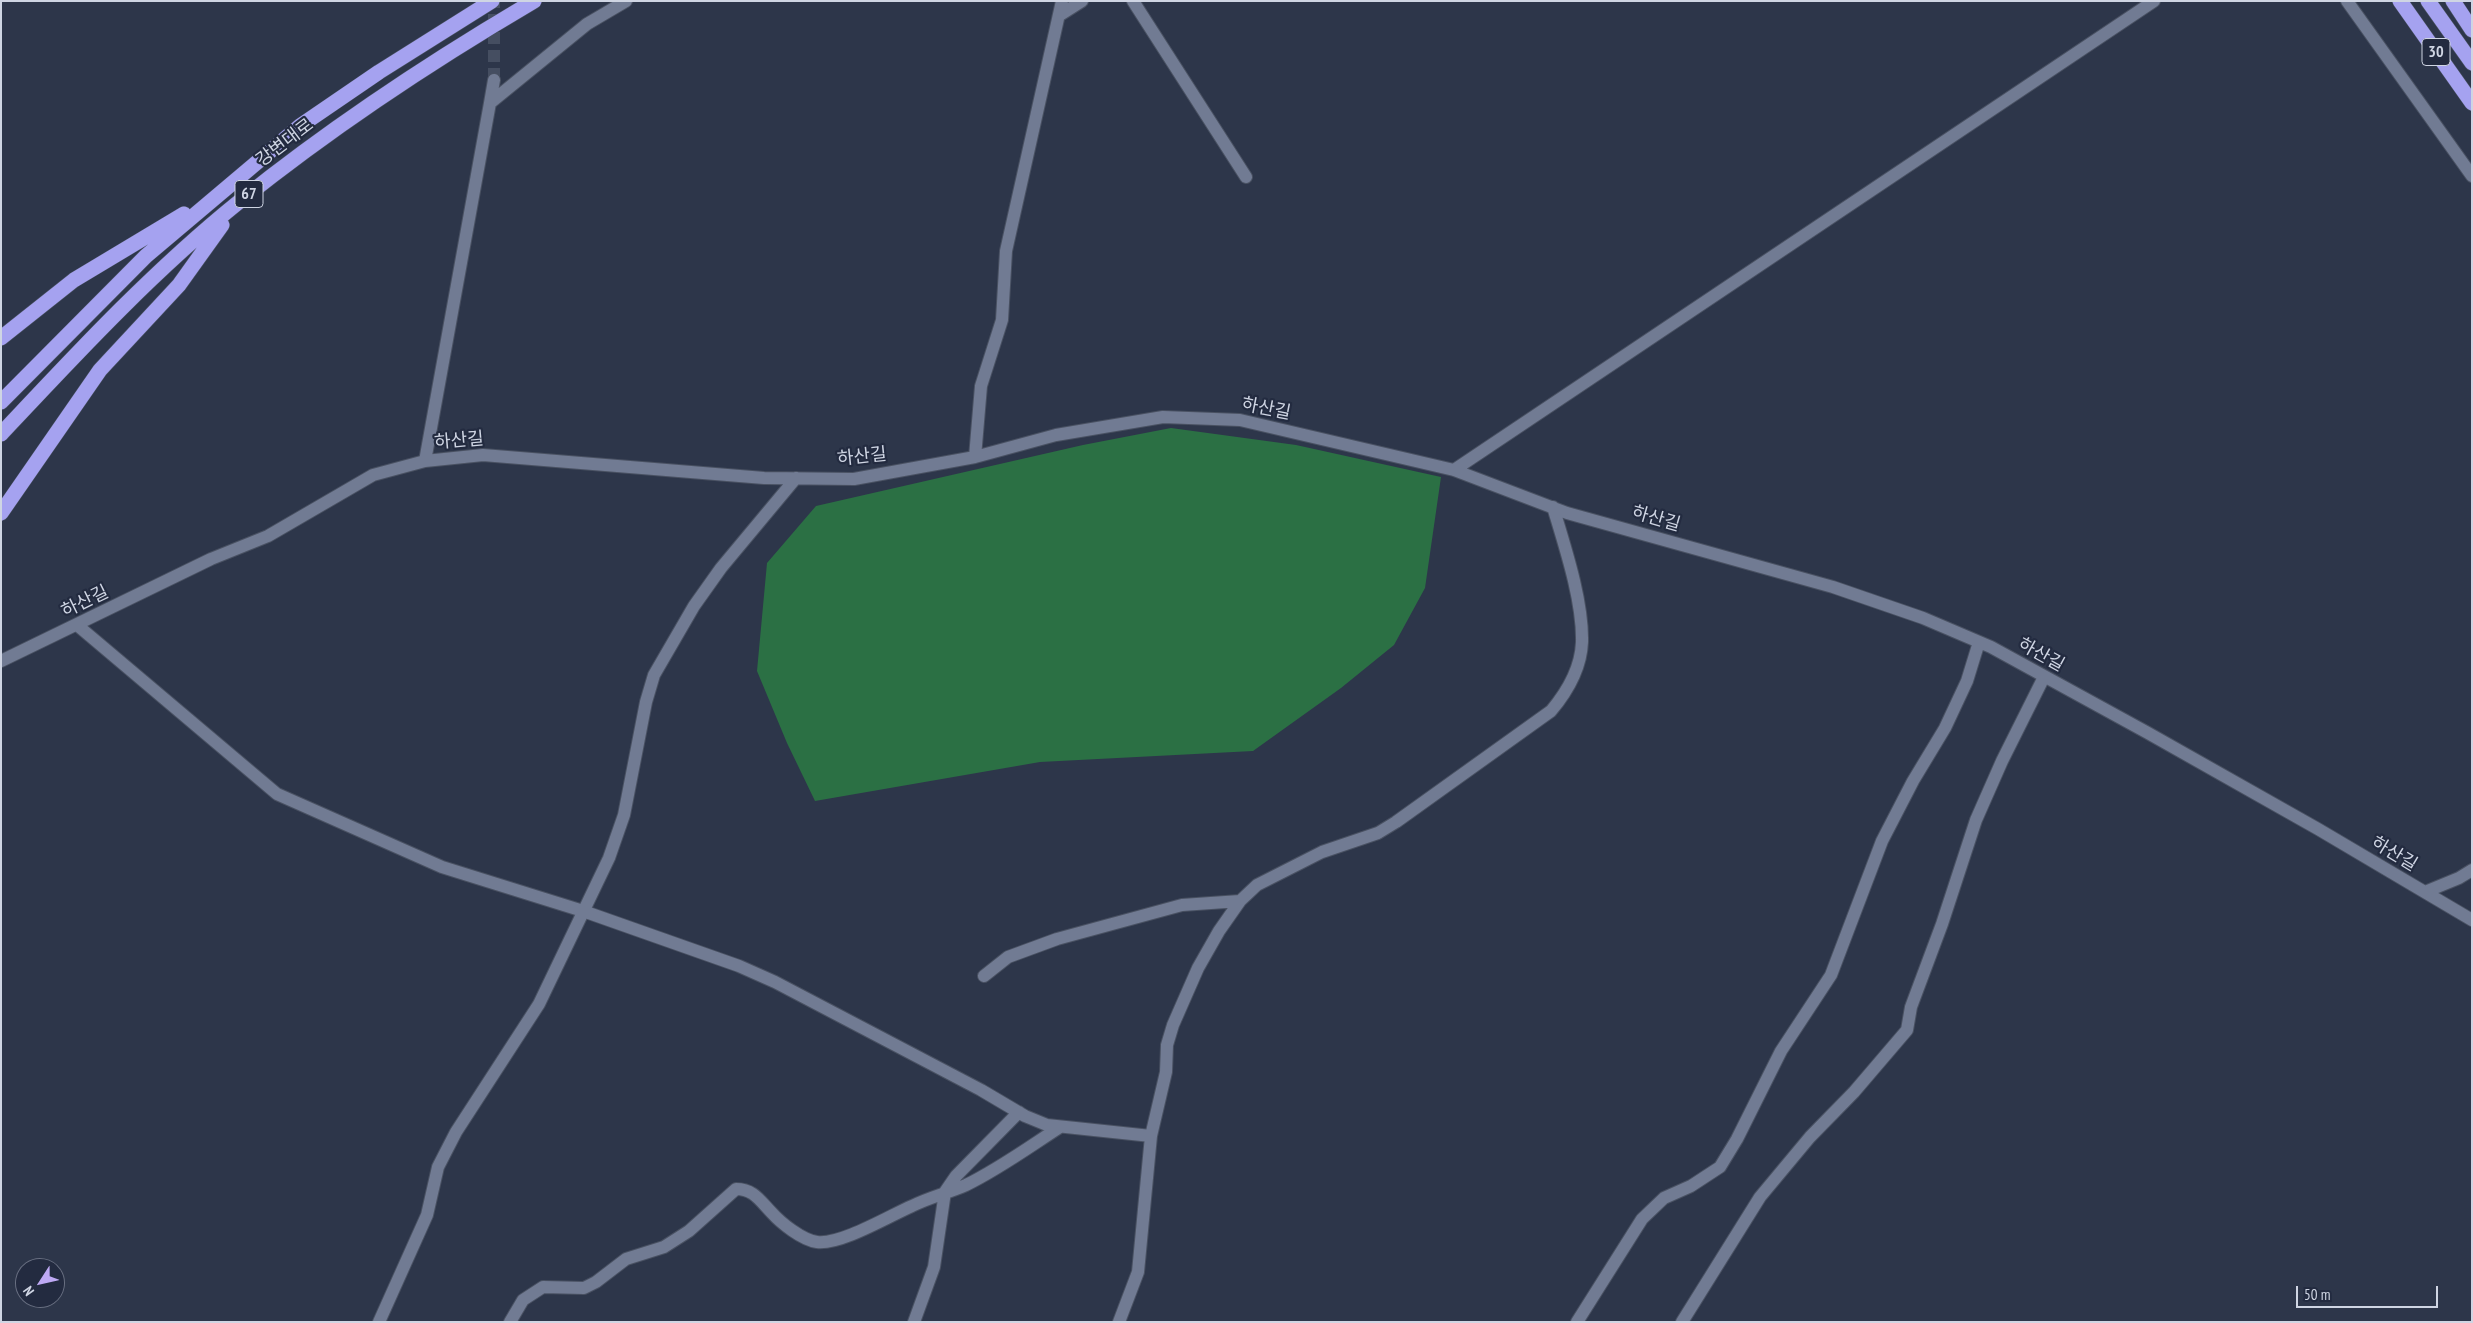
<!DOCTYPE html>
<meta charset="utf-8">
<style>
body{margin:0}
#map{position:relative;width:2473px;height:1323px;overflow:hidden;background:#2d364a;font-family:"PT Sans Narrow",sans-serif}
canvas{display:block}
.frame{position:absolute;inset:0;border:2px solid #cfd5e3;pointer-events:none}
.north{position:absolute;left:15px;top:1258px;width:50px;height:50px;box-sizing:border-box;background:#232b40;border:1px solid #686f81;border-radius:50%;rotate:235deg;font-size:14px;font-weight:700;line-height:20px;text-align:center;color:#cfd5e3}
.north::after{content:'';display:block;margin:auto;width:18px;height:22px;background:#bea9f4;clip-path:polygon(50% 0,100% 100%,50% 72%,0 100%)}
.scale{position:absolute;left:2296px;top:1286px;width:142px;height:22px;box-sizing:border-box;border:2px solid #cfd5e3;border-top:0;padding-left:6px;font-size:15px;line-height:18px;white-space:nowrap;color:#cfd5e3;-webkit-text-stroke:4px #232b40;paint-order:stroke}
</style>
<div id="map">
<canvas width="2473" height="1323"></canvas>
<div class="frame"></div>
<div class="north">N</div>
<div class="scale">50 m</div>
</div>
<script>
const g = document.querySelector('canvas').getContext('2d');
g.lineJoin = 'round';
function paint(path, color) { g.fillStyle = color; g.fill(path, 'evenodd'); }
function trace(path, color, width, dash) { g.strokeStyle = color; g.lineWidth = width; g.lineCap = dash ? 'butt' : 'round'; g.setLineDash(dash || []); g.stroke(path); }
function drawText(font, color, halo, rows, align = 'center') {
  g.font = font + ' "PT Sans Narrow","Noto Sans KR",sans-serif'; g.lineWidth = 4.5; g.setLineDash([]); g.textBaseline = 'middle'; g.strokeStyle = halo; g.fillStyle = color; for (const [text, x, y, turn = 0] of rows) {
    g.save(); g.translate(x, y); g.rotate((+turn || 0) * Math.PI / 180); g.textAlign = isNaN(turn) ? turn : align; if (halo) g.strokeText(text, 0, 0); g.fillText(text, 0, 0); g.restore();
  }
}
const forest = new Path2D(`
 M 1171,428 L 1296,445 L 1441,477 L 1425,588 L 1394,645 L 1341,688 L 1253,751 L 1040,762 L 815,801 L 787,743 L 757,671 L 767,563 L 816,506 L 1083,445 Z`);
const minorTunnel = new Path2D(`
 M 494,80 L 494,1`);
const minor = new Path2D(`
 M 1133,1 L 1246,177
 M 2347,1 L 2472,176
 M 1060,15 L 1082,1
 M 490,103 L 494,80
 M 975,457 L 981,386 L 1002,320 L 1006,251 L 1062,1
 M 425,461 L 490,103 L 587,24 L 626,1
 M 1454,470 L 2154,1
 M 77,625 L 277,794 L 442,867 L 583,911 L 739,966 L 775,982 L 981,1090 L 1025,1116 L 1047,1125 L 1151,1136
 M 1,661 L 211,559 L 268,536 L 373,475 L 425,461 L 483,455 L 764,478 L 854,479 L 975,457 L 1056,435 L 1163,417 L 1240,420 L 1454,470 L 1567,513 L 1833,587 L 1923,618 L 1991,647 L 2148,733 L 2318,829 L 2472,920
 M 2425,892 L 2459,878 L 2472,870
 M 984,976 L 1008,957 L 1057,939 L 1182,905 L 1240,901
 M 379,1322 L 427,1215 L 438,1167 L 456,1132 L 539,1004 L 609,858 L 624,815 L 646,702 L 654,675 L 694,606 L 721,568 L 796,478
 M 510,1322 L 523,1300 L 543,1287 L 584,1288 L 596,1282 L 626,1259 L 664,1247 L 689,1231 L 736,1189 C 754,1189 760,1201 772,1213 C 781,1223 802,1240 817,1242 C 841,1245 889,1216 912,1206 C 930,1197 948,1193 966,1185 C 999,1169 1029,1147 1060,1127
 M 914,1322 L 934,1267 L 945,1192 L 956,1176 L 1019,1112
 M 1119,1322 L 1138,1272 L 1151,1136 L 1166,1072 L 1167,1045 L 1173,1025 L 1198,968 L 1219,931 L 1240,901 L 1257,885 L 1322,852 L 1378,833 L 1396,822 L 1551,711 C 1567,692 1581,668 1582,642 C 1583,601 1565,547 1553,507
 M 1577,1322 L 1642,1219 L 1664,1198 L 1691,1186 L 1720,1167 L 1737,1139 L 1781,1051 L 1831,975 L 1882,841 L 1913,781 L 1945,728 L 1967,681 L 1979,642
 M 1682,1322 L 1760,1197 L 1810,1137 L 1854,1092 L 1907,1030 L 1911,1007 L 1942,924 L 1976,820 L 2002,761 L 2044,677`);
const highway = new Path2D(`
 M 2400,1 L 2472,103
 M 2428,1 L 2472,63
 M 2453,1 L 2472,30
 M 1,338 L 74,280 L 184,214
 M 1,402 L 146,256 L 300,126 L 379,72 L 492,1
 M 1,434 C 77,353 153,271 240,201 C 332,127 432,61 534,1
 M 1,513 L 100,370 L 179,285 L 222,225`);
const shields = [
 [2436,52,28],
 [249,194,28]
];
const shieldNames = [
 ["30",2436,52],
 ["67",249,194]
];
const streetNames = [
 ["강변대로",285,143,-37],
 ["하산길",1266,409,11],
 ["하산길",459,441,-5],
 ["하산길",862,457,-6],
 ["하산길",1656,519,16],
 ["하산길",85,602,-26],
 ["하산길",2041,655,29],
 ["하산길",2394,854,31]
];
paint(forest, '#2b7044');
trace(minorTunnel, '#454e61', 12, [12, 6]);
trace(minor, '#495162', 14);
trace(highway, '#495162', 16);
trace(minor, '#717b93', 12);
trace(highway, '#a5a2f0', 15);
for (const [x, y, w] of shields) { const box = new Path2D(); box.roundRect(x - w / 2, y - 13.5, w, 27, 4); g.fillStyle = '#232b40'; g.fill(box); trace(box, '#cfd5e3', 1); }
drawText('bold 16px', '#cfd5e3', null, shieldNames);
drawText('18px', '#cfd5e3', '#232b40', streetNames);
</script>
